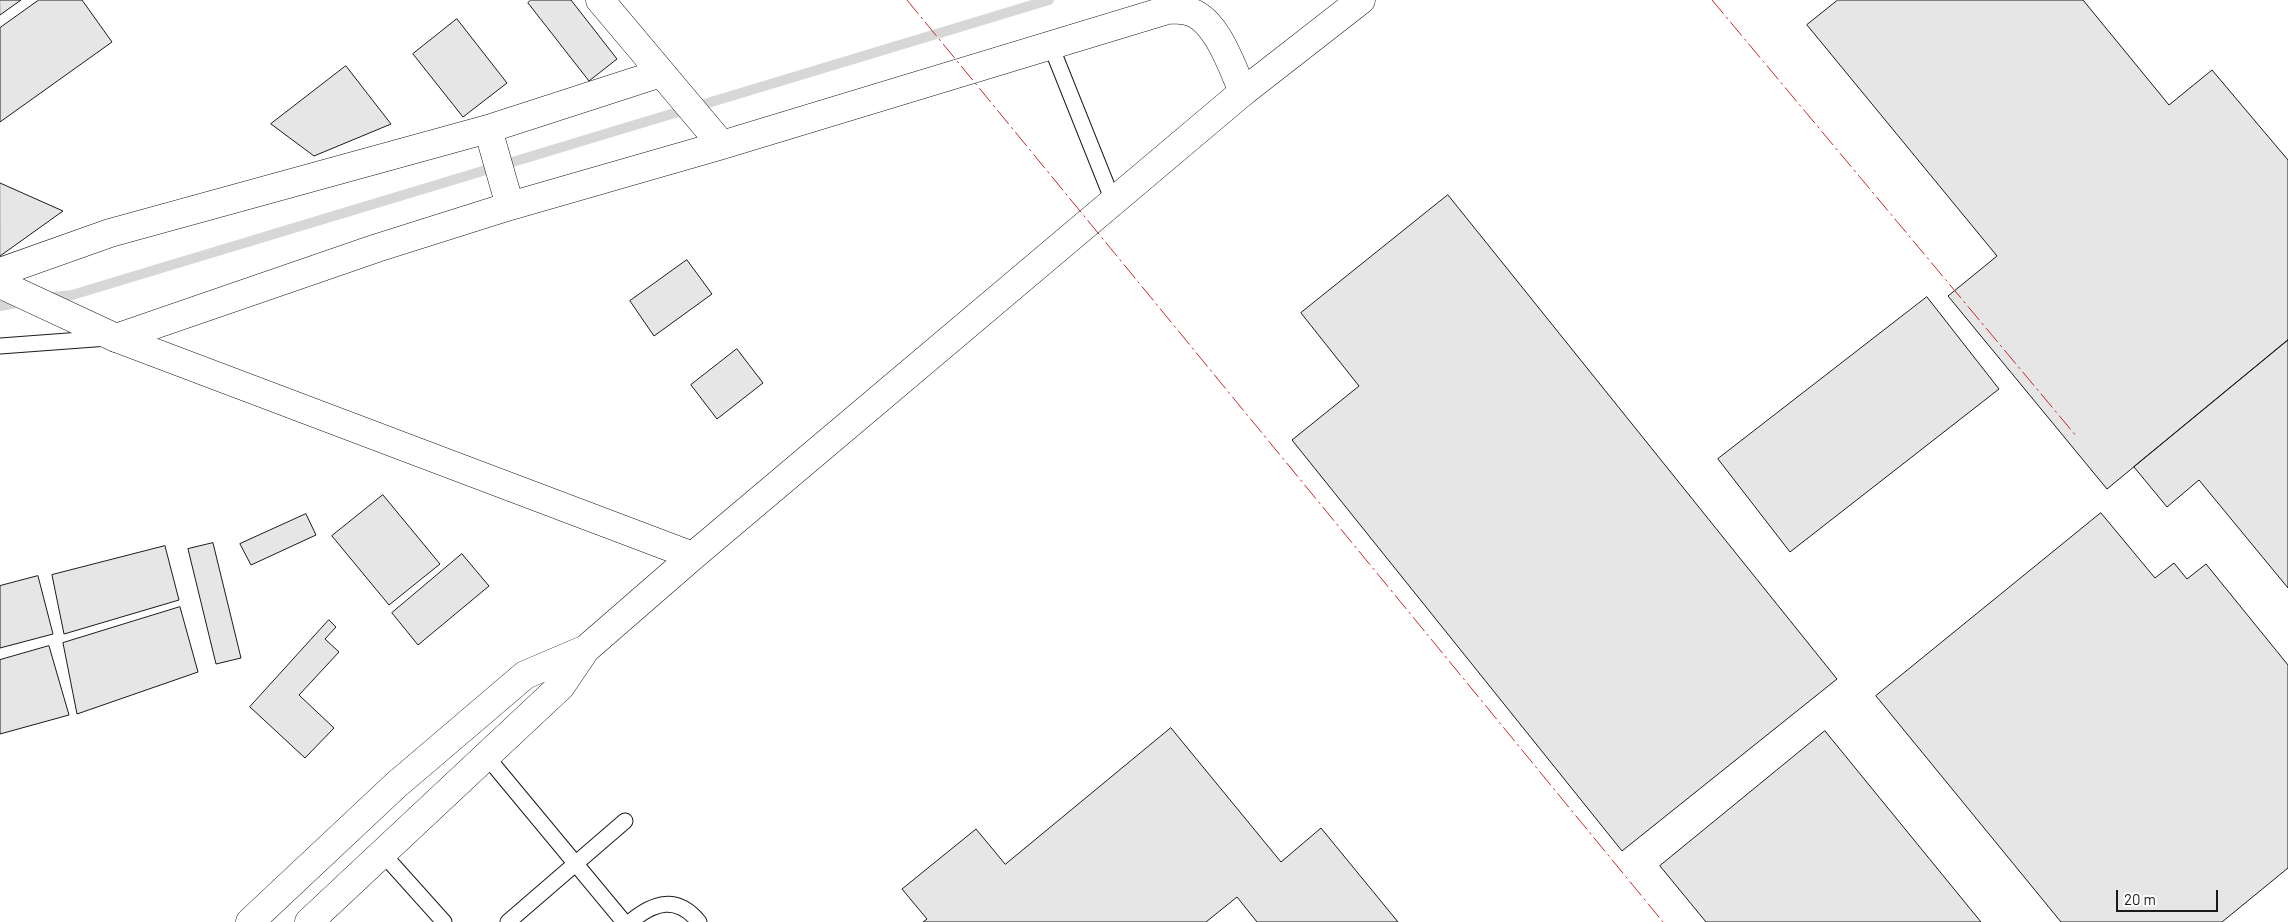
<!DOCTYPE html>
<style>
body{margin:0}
#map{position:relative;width:2288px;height:922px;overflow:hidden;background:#fff;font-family:Barlow,sans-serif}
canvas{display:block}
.scale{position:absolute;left:2116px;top:890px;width:102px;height:22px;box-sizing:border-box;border:2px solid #1a1a1a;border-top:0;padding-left:6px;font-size:15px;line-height:18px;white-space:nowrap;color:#1a1a1a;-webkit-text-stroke:4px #fff;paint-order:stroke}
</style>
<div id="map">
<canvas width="2288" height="922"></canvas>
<div class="scale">20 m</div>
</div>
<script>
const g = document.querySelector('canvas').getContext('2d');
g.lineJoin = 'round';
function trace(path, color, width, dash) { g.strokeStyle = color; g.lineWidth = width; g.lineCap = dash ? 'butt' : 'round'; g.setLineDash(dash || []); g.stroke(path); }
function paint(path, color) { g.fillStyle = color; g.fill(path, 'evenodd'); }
const stream = new Path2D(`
 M 46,298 L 72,295 L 1049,0
 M 0,306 L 22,302`);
const building = new Path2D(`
 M 0,0 L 21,0 L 0,15 Z
 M 39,0 L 82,0 L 112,42 L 0,122 L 0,28 Z
 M 531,0 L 571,0 L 617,59 L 589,81 L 528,3 Z
 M 1838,0 L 2083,0 L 2169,105 L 2212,70 L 2288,160 L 2288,340 L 2107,489 L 1948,296 L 1997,256 L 1807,25 Z
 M 457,19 L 507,83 L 463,117 L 413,54 Z
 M 346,66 L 391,124 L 314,156 L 271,124 Z
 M 0,183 L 63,211 L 0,256 Z
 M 1448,195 L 1837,679 L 1622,851 L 1292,440 L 1359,386 L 1301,313 Z
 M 687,260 L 712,294 L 654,336 L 630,301 Z
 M 1927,297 L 1999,389 L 1790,552 L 1718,459 Z
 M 2288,340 L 2288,588 L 2199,480 L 2167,507 L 2134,467 Z
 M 737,349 L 763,383 L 717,419 L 691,385 Z
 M 383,495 L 440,564 L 389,605 L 332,536 Z
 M 2101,513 L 2155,578 L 2174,563 L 2187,579 L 2206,564 L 2288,665 L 2288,868 L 2222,922 L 2061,922 L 1876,696 Z
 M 306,514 L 316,535 L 251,565 L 240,544 Z
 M 213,543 L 241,658 L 216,664 L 188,549 Z
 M 165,546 L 179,600 L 64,634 L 52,575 Z
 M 462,554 L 489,586 L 418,645 L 392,613 Z
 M 38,576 L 53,634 L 0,648 L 0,586 Z
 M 180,607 L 198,672 L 77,714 L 63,643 Z
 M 329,620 L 336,627 L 325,639 L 339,652 L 299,695 L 334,728 L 305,758 L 250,707 Z
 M 49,646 L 69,715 L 0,734 L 0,660 Z
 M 1171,728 L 1281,862 L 1321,828 L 1398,922 L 1257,922 L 1237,897 L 1206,922 L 923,922 L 927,919 L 902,889 L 976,829 L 1005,864 Z
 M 1825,731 L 1981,922 L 1706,922 L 1660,866 Z`);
const lane = new Path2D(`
 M 1051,46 L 1113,201
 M 0,346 L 108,338
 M 487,757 L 624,922
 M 383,854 L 444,922
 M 508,922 L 625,821
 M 630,922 C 654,902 677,895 699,922`);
const street = new Path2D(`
 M 600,0 L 722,145
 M 488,129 L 510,206
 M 0,272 L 110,233 L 488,129 L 661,73
 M 116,338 L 377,248 L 510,206 L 722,145 L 1167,10 C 1173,10 1181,9 1187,11 C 1216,17 1232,67 1243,92`);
const secondary = new Path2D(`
 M 0,284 L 116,338 L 693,556
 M 250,922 L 396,785 L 525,675 L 586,649
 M 309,922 L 561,686 L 586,649 L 693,556 L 1243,92 L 1361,0`);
const power = new Path2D(`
 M 907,0 L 1663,922
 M 1712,0 L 2077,437`);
trace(stream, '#d7d7d7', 10);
paint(building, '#e6e6e6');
trace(building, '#1a1a1a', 1);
trace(lane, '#1a1a1a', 17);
trace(street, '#1a1a1a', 29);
trace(secondary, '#1a1a1a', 29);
trace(lane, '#fff', 15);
trace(street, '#fff', 28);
trace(secondary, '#fff', 28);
trace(power, '#c62828', 1, [18, 4, 2.5, 4]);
</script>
